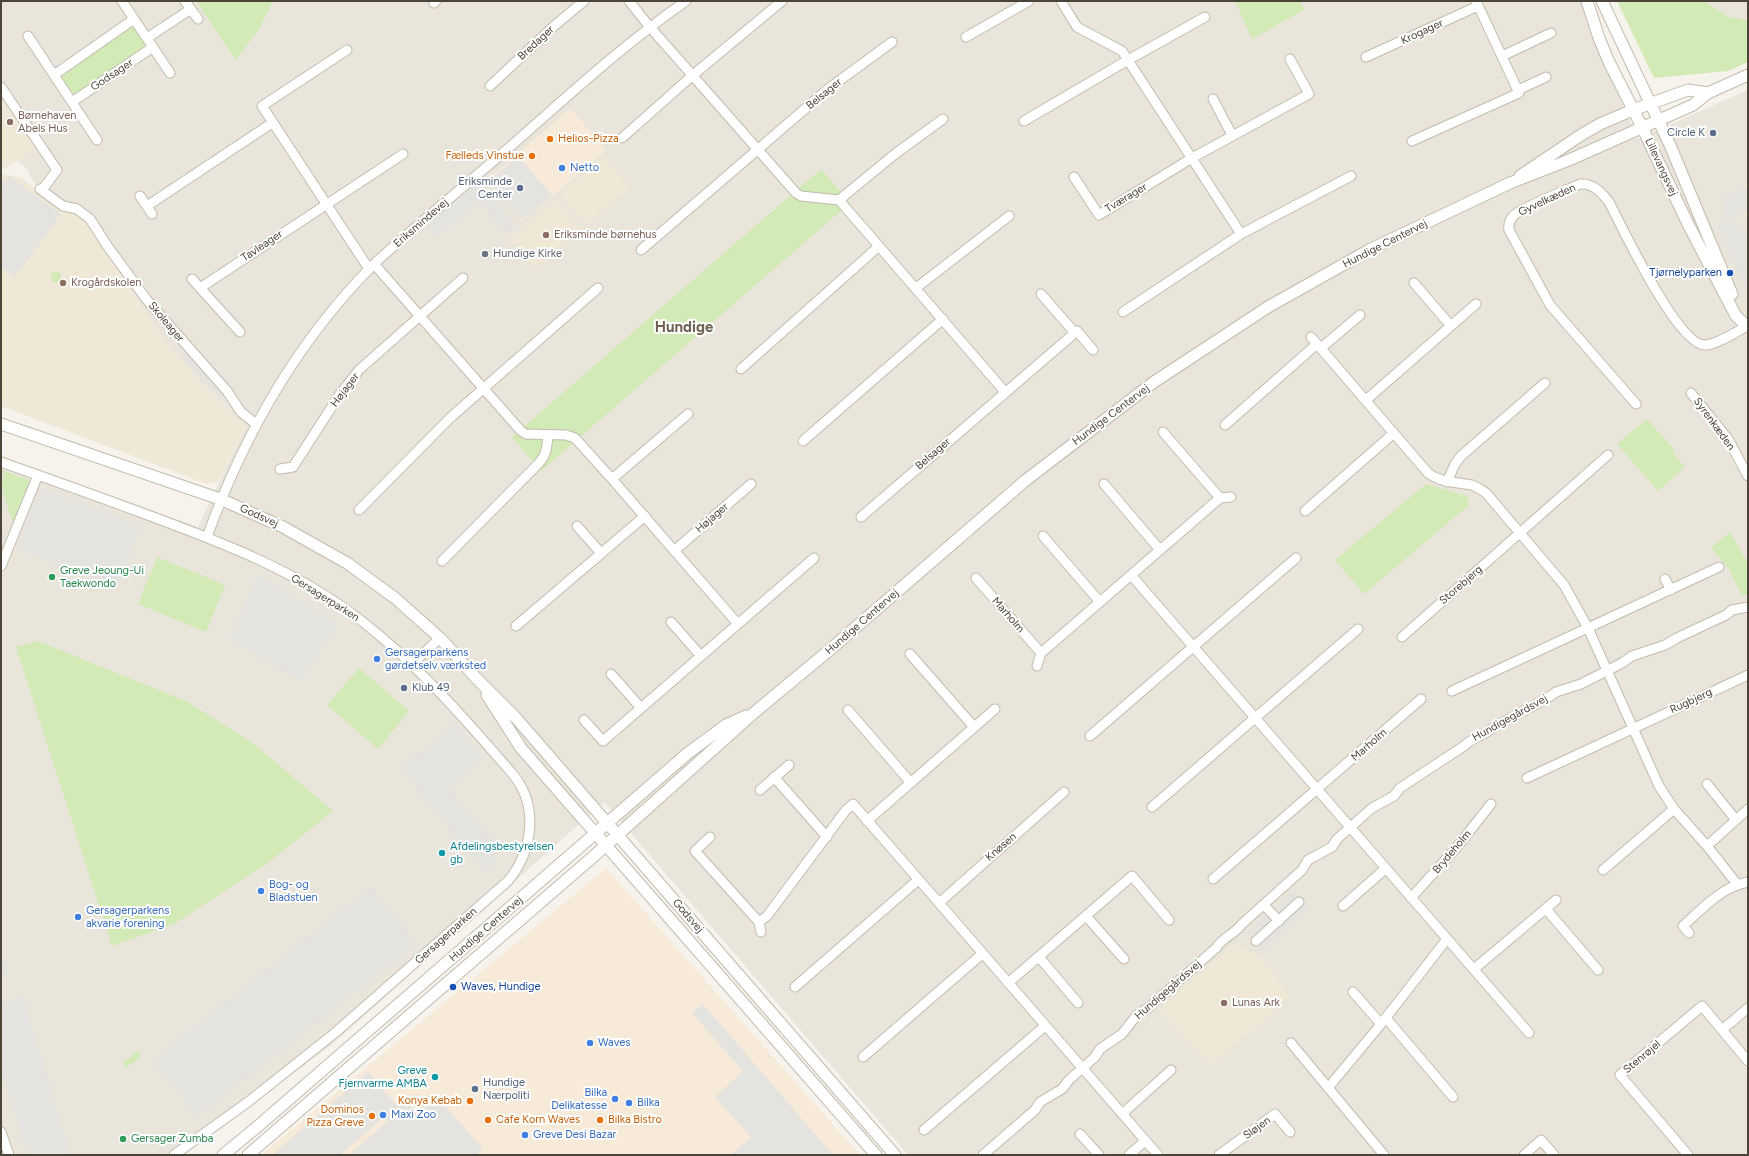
<!DOCTYPE html>
<meta charset="utf-8">
<style>
body{margin:0}
#map{position:relative;width:1749px;height:1156px;overflow:hidden;background:#f6f3ec;font-family:Figtree,sans-serif}
canvas{display:block}
.frame{position:absolute;inset:0;border:2px solid #4b4439;pointer-events:none}
</style>
<div id="map">
<canvas width="1749" height="1156"></canvas>
<div class="frame"></div>
</div>
<script>
const g = document.querySelector('canvas').getContext('2d');
g.lineJoin = 'round';
function paint(path, color) { g.fillStyle = color; g.fill(path, 'evenodd'); }
function trace(path, color, width, dash) { g.strokeStyle = color; g.lineWidth = width; g.lineCap = dash ? 'butt' : 'round'; g.setLineDash(dash || []); g.stroke(path); }
function drawText(font, color, halo, rows, align = 'center') {
  g.font = font + ' Figtree,sans-serif'; g.lineWidth = 4; g.setLineDash([]); g.textBaseline = 'middle'; g.strokeStyle = halo; g.fillStyle = color; for (const [text, x, y, turn = 0] of rows) {
    g.save(); g.translate(x, y); g.rotate((+turn || 0) * Math.PI / 180); g.textAlign = isNaN(turn) ? turn : align; if (halo) g.strokeText(text, 0, 0); g.fillText(text, 0, 0); g.restore();
  }
}
const residential = new Path2D(`
 M 1,1 L 1581,1 L 1637,139 L 1748,90 L 1748,1155 L 908,1155 L 604,802 L 330,1046 L 184,1155 L 1,1155 L 1,456 L 198,527 L 245,427 L 211,395 L 165,342 L 86,224 L 38,190 L 27,169 L 1,145 Z
 M 1704,1 L 1748,1 L 1748,20 L 1729,17 Z`);
const commercial = new Path2D(`
 M 571,108 L 606,151 L 522,221 L 486,181 Z
 M 606,868 L 860,1155 L 261,1155 Z`);
const education = new Path2D(`
 M 1,96 L 36,148 L 5,169 L 1,167 Z
 M 604,157 L 631,187 L 587,224 L 560,195 Z
 M 2,174 L 21,178 L 86,224 L 165,342 L 211,395 L 245,427 L 218,482 L 207,484 L 1,406 Z
 M 555,200 L 581,230 L 536,270 L 510,240 Z
 M 1234,944 L 1263,959 L 1289,997 L 1212,1065 L 1160,1009 Z`);
const green = new Path2D(`
 M 196,1 L 273,1 L 259,29 L 236,60 Z
 M 1235,1 L 1300,1 L 1304,10 L 1252,39 Z
 M 1617,1 L 1704,1 L 1729,17 L 1748,20 L 1748,62 L 1728,71 L 1654,78 Z
 M 130,28 L 135,28 L 145,43 L 145,49 L 75,95 C 67,92 61,83 61,75 Z
 M 821,169 L 850,203 L 541,471 L 512,437 Z
 M50.5 277a5.5 5.5 0 1 1 11 0a5.5 5.5 0 1 1-11 0Z
 M 1647,419 L 1672,447 L 1675,456 L 1685,467 L 1658,491 L 1617,444 Z
 M 2,470 L 31,481 L 14,526 L 1,485 L 1,479 L 5,478 Z
 M 1426,484 L 1467,496 L 1469,505 L 1364,594 L 1335,560 Z
 M 1730,532 L 1748,564 L 1748,593 L 1742,596 L 1729,569 L 1711,548 Z
 M 157,557 L 225,585 L 206,632 L 138,604 Z
 M 38,641 L 188,702 L 254,744 L 333,811 L 266,864 L 174,924 L 112,946 L 16,647 Z
 M 359,668 L 409,711 L 378,749 L 327,705 Z
 M 137,1051 L 141,1056 L 126,1068 L 123,1063 Z`);
const parking = new Path2D(`
 M 518,156 L 552,195 L 522,220 L 488,182 Z
 M 9,176 L 61,214 L 15,277 L 1,267 L 1,187 Z
 M 478,182 L 515,225 L 507,233 L 479,201 L 435,238 L 426,227 Z
 M 1748,186 L 1748,213 L 1746,211 L 1732,217 L 1737,228 L 1743,225 L 1748,236 L 1748,292 L 1717,224 L 1724,221 L 1727,203 L 1725,197 Z
 M 195,345 L 235,391 L 228,396 L 224,392 L 219,396 L 182,356 Z
 M 40,488 L 141,526 L 116,589 L 16,548 Z
 M 258,574 L 338,624 L 301,681 L 230,639 Z
 M 456,724 L 483,759 L 448,787 L 489,838 L 492,836 L 502,849 L 493,856 L 498,862 L 484,872 L 401,768 Z
 M 371,887 L 417,944 L 197,1116 L 153,1060 Z
 M 1294,891 L 1310,908 L 1260,951 L 1248,932 Z
 M 1,952 L 9,974 L 1,977 Z
 M 23,996 L 70,1155 L 30,1155 L 24,1143 L 1,1070 L 1,1003 Z
 M 703,1004 L 833,1155 L 731,1155 L 751,1137 L 715,1097 L 743,1071 L 692,1013 Z
 M 368,1072 L 397,1106 L 405,1099 L 417,1114 L 437,1097 L 483,1149 L 476,1155 L 349,1155 L 388,1121 L 384,1117 L 340,1155 L 272,1155 Z`);
const minor = new Path2D(`
 M 122,1 L 170,73
 M 185,1 L 198,19
 M 629,1 L 649,26 L 796,193 L 801,196 L 839,200 L 1005,392
 M 1061,1 L 1077,27 L 1122,51 L 1241,234
 M 434,3 L 436,1
 M 28,36 L 97,140
 M 966,37 L 1029,1
 M 147,38 L 191,9
 M 347,50 L 262,106 L 369,269
 M 1502,56 L 1551,33
 M 1366,57 L 1478,6
 M 54,75 L 134,19
 M 490,86 L 554,26 L 584,1
 M 1,87 L 57,170 L 42,190
 M 1518,90 L 1546,77
 M 1213,99 L 1232,135
 M 72,102 L 153,47
 M 1024,121 L 1128,60 L 1205,17
 M 622,138 L 693,75 L 782,1
 M 1412,141 L 1519,93 L 1476,1
 M 1074,177 L 1099,215 L 1192,158 L 1309,94 L 1290,59
 M 40,189 L 63,206 L 77,209 L 90,219 L 108,247 L 147,300 L 227,391 L 241,412 L 256,424
 M 140,196 L 152,214
 M 839,200 L 895,154 L 943,119
 M 147,206 L 272,123
 M 641,250 L 828,89 L 892,42
 M 374,264 L 521,431 L 526,434 L 566,435 L 575,438 L 612,479 L 738,624
 M 192,279 L 240,332
 M 1414,283 L 1451,326
 M 200,288 L 403,154
 M 916,288 L 1009,216
 M 1041,294 L 1075,333
 M 1123,312 L 1241,234 L 1351,176
 M 1311,337 L 1428,473 C 1441,483 1456,482 1472,485 C 1477,487 1482,490 1486,493 L 1564,585 L 1588,628 L 1659,786 L 1674,809 L 1707,846 L 1737,884
 M 1321,348 L 1360,315
 M 741,369 L 878,247
 M 1691,393 L 1728,439 L 1748,476
 M 1366,400 L 1476,304
 M 1636,404 L 1550,305 L 1509,230 C 1508,225 1509,221 1513,216 C 1522,207 1567,190 1580,184 C 1593,183 1601,192 1609,202 C 1622,227 1678,346 1705,345 C 1716,345 1736,332 1747,326
 M 1225,425 L 1317,344
 M 803,441 L 943,319
 M 1,462 C 49,479 97,496 145,514 C 221,542 298,571 363,622 C 419,666 464,718 511,772 C 539,804 534,849 508,881 L 336,1032 L 248,1102 L 174,1155
 M 280,469 L 293,467 L 340,394 L 360,369 L 463,278
 M 612,479 L 688,414
 M 1447,482 L 1455,464 L 1461,456 L 1545,383
 M 1104,484 L 1160,550
 M 1220,498 L 1231,497
 M 359,510 L 450,418 L 598,288
 M 1305,511 L 1394,433
 M 861,517 L 1077,331 L 1093,350
 M 577,526 L 601,553
 M 1043,536 L 1100,602
 M 207,537 C 243,437 297,342 372,266 C 384,254 398,243 410,232 C 444,203 477,175 511,146 C 568,96 624,44 686,1
 M 674,551 L 751,484
 M 442,561 L 539,463 C 547,454 547,446 548,435
 M 1,566 L 38,475
 M 1131,575 L 1529,1033
 M 976,578 L 1041,653 L 1220,498 L 1163,432
 M 1665,579 L 1671,590
 M 671,622 L 701,656
 M 516,626 L 645,516
 M 1402,637 L 1608,455
 M 910,654 L 974,727
 M 412,664 L 440,638
 M 1037,666 L 1041,653
 M 611,674 L 641,708
 M 1452,691 L 1719,567
 M 848,710 L 911,783
 M 584,720 L 603,741 L 814,558
 M 1090,736 L 1296,558
 M 774,777 L 827,837
 M 1527,778 L 1748,675
 M 1707,784 L 1736,820
 M 760,790 L 789,765
 M 1152,807 L 1358,629
 M 867,821 L 995,709
 M 710,837 L 695,851 L 759,922 L 767,916 L 846,810 L 853,804 L 1158,1155
 M 1707,846 L 1748,809
 M 1603,870 L 1674,809
 M 1213,879 L 1421,699
 M 1411,898 L 1457,847 L 1491,804
 M 939,903 L 1064,792
 M 1264,905 L 1279,921
 M 1343,906 L 1385,869
 M 1546,909 L 1598,970
 M 1086,916 L 1124,959
 M 759,922 L 761,932
 M 1689,933 L 1683,926 C 1702,909 1721,887 1748,882
 M 1256,941 L 1299,902
 M 1039,957 L 1078,1003
 M 1474,969 L 1556,900
 M 1008,983 L 1132,876 L 1169,920
 M 795,987 L 918,880
 M 1353,992 L 1381,1024
 M 1748,1008 L 1722,1030 L 1748,1061
 M 1386,1018 L 1453,1097
 M 1291,1043 L 1384,1155
 M 863,1057 L 982,954
 M 1328,1088 L 1381,1024 L 1447,939
 M 1122,1114 L 1171,1070
 M 924,1130 L 1045,1026
 M 1,1132 L 9,1155
 M 1080,1134 L 1099,1155
 M 983,1155 L 1035,1110 L 1040,1102 L 1062,1089 L 1069,1080 L 1095,1057 L 1100,1049 L 1122,1034 L 1137,1015 L 1148,1008 L 1216,948 C 1223,937 1235,934 1242,924 L 1302,870 L 1308,860 L 1332,847 L 1337,839 L 1372,808 L 1394,796 L 1400,788 L 1464,746 C 1473,737 1485,735 1494,727 L 1546,699 L 1556,692 L 1581,684 L 1622,663 L 1632,656 L 1665,645 L 1677,638 L 1726,615 L 1732,610 L 1748,607
 M 1129,1155 L 1145,1141
 M 1219,1155 L 1275,1114 L 1290,1132
 M 1524,1155 L 1541,1140 L 1554,1155
 M 1688,1155 L 1620,1075 L 1702,1006 L 1722,1030`);
const tertiary = new Path2D(`
 M 1587,1 L 1599,38 L 1609,62 L 1642,127 L 1687,222 L 1736,316 L 1747,326
 M 1602,1 L 1670,145 L 1732,294
 M 1520,176 L 1581,135 L 1600,124 L 1633,110 L 1688,90 L 1708,93
 M 1,424 L 220,499 L 283,527 L 347,563 L 395,598 L 440,638 L 477,679 L 516,718 L 895,1155
 M 487,695 L 521,748 L 876,1155
 M 223,1155 L 257,1127 L 688,753 L 726,725 L 746,716
 M 248,1155 L 594,856 L 756,711 L 826,653 L 1026,480 L 1154,382 L 1268,307 L 1371,249 L 1510,183 L 1569,160 L 1693,105 L 1708,93 L 1748,75`);
const markers = [
 [10,122,4,"#8d6e63"],
 [1713,133,4,"#5c6f8a"],
 [550,139,4,"#e8710a"],
 [532,156,4,"#e8710a"],
 [562,168,4,"#3f7fe0"],
 [520,188,4,"#5c6f8a"],
 [546,235,4,"#8d6e63"],
 [485,254,4,"#6b7280"],
 [1730,273,4,"#1a4fb4"],
 [63,283,4,"#8d6e63"],
 [52,577,4,"#2e9e5b"],
 [377,659,4,"#3f7fe0"],
 [404,688,4,"#5c6f8a"],
 [442,853,4,"#0f9aa8"],
 [261,891,4,"#3f7fe0"],
 [78,917,4,"#3f7fe0"],
 [453,987,4,"#1a4fb4"],
 [1224,1003,4,"#8d6e63"],
 [590,1043,4,"#3f7fe0"],
 [435,1077,4,"#0f9aa8"],
 [475,1089,4,"#5c6f8a"],
 [615,1099,4,"#3f7fe0"],
 [470,1101,4,"#e8710a"],
 [629,1103,4,"#3f7fe0"],
 [383,1115,4,"#3f7fe0"],
 [372,1116,4,"#e8710a"],
 [488,1120,4,"#e8710a"],
 [600,1120,4,"#e8710a"],
 [525,1135,4,"#3f7fe0"],
 [123,1139,4,"#2e9e5b"]
];
const streetNames = [
 ["Krogager",1422,32,-25],
 ["Bredager",536,43,-43],
 ["Godsager",112,75,-34],
 ["Belsager",824,94,-39],
 ["Lillevangsvej",1661,167,65],
 ["Tværager",1126,198,-31],
 ["Gyvelkæden",1547,200,-25],
 ["Eriksmindevej",421,223,-41],
 ["Hundige Centervej",1385,244,-27],
 ["Tavleager",262,246,-34],
 ["Skoleager",166,322,50],
 ["Højager",345,390,-53],
 ["Hundige Centervej",1111,415,-37],
 ["Syrenkæden",1714,424,54],
 ["Belsager",933,454,-41],
 ["Godsvej",259,516,24],
 ["Højager",712,518,-41],
 ["Storebjerg",1461,585,-41],
 ["Gersagerparken",325,598,32],
 ["Marholm",1008,615,49],
 ["Hundige Centervej",862,622,-41],
 ["Rugbjerg",1691,701,-25],
 ["Hundigegårdsvej",1510,718,-29],
 ["Marholm",1369,745,-41],
 ["Knøsen",1001,847,-41],
 ["Brydeholm",1452,852,-50],
 ["Godsvej",688,916,49],
 ["Hundige Centervej",486,929,-41],
 ["Gersagerparken",446,936,-42],
 ["Hundigegårdsvej",1168,990,-41],
 ["Stenrøjel",1642,1057,-40],
 ["Sløjen",1257,1128,-36]
];
const educationNames = [
 ["Børnehaven",18,116],
 ["Abels Hus",18,129],
 ["Eriksminde børnehus",554,235],
 ["Krogårdskolen",71,283],
 ["Lunas Ark",1232,1003]
];
const serviceNames = [
 ["Circle K",1705,133],
 ["Eriksminde",512,182],
 ["Center",512,195],
 ["Klub 49",412,688,"left"],
 ["Hundige",483,1083,"left"],
 ["Nærpoliti",483,1096,"left"]
];
const foodNames = [
 ["Helios-Pizza",558,139],
 ["Fælleds Vinstue",524,156,"right"],
 ["Konya Kebab",462,1101,"right"],
 ["Dominos",364,1110,"right"],
 ["Pizza Greve",364,1123,"right"],
 ["Cafe Korn Waves",496,1120],
 ["Bilka Bistro",608,1120]
];
const shopNames = [
 ["Netto",570,168],
 ["Gersagerparkens",385,653],
 ["gørdetselv værksted",385,666],
 ["Bog- og",269,885],
 ["Bladstuen",269,898],
 ["Gersagerparkens",86,911],
 ["akvarie forening",86,924],
 ["Waves",598,1043],
 ["Bilka",607,1093,"right"],
 ["Delikatesse",607,1106,"right"],
 ["Bilka",637,1103],
 ["Maxi Zoo",391,1115],
 ["Greve Desi Bazar",533,1135]
];
const worshipNames = [
 ["Hundige Kirke",493,254]
];
const transitNames = [
 ["Tjørnelyparken",1722,273],
 ["Waves, Hundige",461,987,"left"]
];
const leisureNames = [
 ["Greve Jeoung-Ui",60,571],
 ["Taekwondo",60,584],
 ["Gersager Zumba",131,1139]
];
const cultureNames = [
 ["Afdelingsbestyrelsen",450,847],
 ["gb",450,860],
 ["Greve",427,1071,"right"],
 ["Fjernvarme AMBA",427,1084,"right"]
];
const districtNames = [
 ["Hundige",684,328]
];
paint(residential, '#eae5da');
paint(commercial, '#f7ead8');
paint(education, '#efe8d6');
paint(green, '#d2eab5');
paint(parking, '#e5e3e0');
trace(minor, '#c2bbae', 11);
trace(tertiary, '#c2bbae', 13);
trace(minor, '#fff', 9);
trace(tertiary, '#fff', 11);
for (const [x, y, r, color] of markers) { const dot = new Path2D(); dot.arc(x, y, r, 0, 2 * Math.PI); g.fillStyle = color; g.fill(dot); trace(dot, '#fff', 1.5); }
drawText('11px', '#4b4439', '#fff', streetNames);
drawText('11px', '#785e54', '#fff', educationNames, 'left');
drawText('11px', '#4e5e75', '#fff', serviceNames, 'right');
drawText('11px', '#c56008', '#fff', foodNames, 'left');
drawText('11px', '#366cbe', '#fff', shopNames, 'left');
drawText('11px', '#5b616d', '#fff', worshipNames, 'left');
drawText('11px', '#164399', '#fff', transitNames, 'right');
drawText('11px', '#27864d', '#fff', leisureNames, 'left');
drawText('11px', '#0d838f', '#fff', cultureNames, 'left');
drawText('bold 15px', '#6e6250', '#fff', districtNames);
</script>
